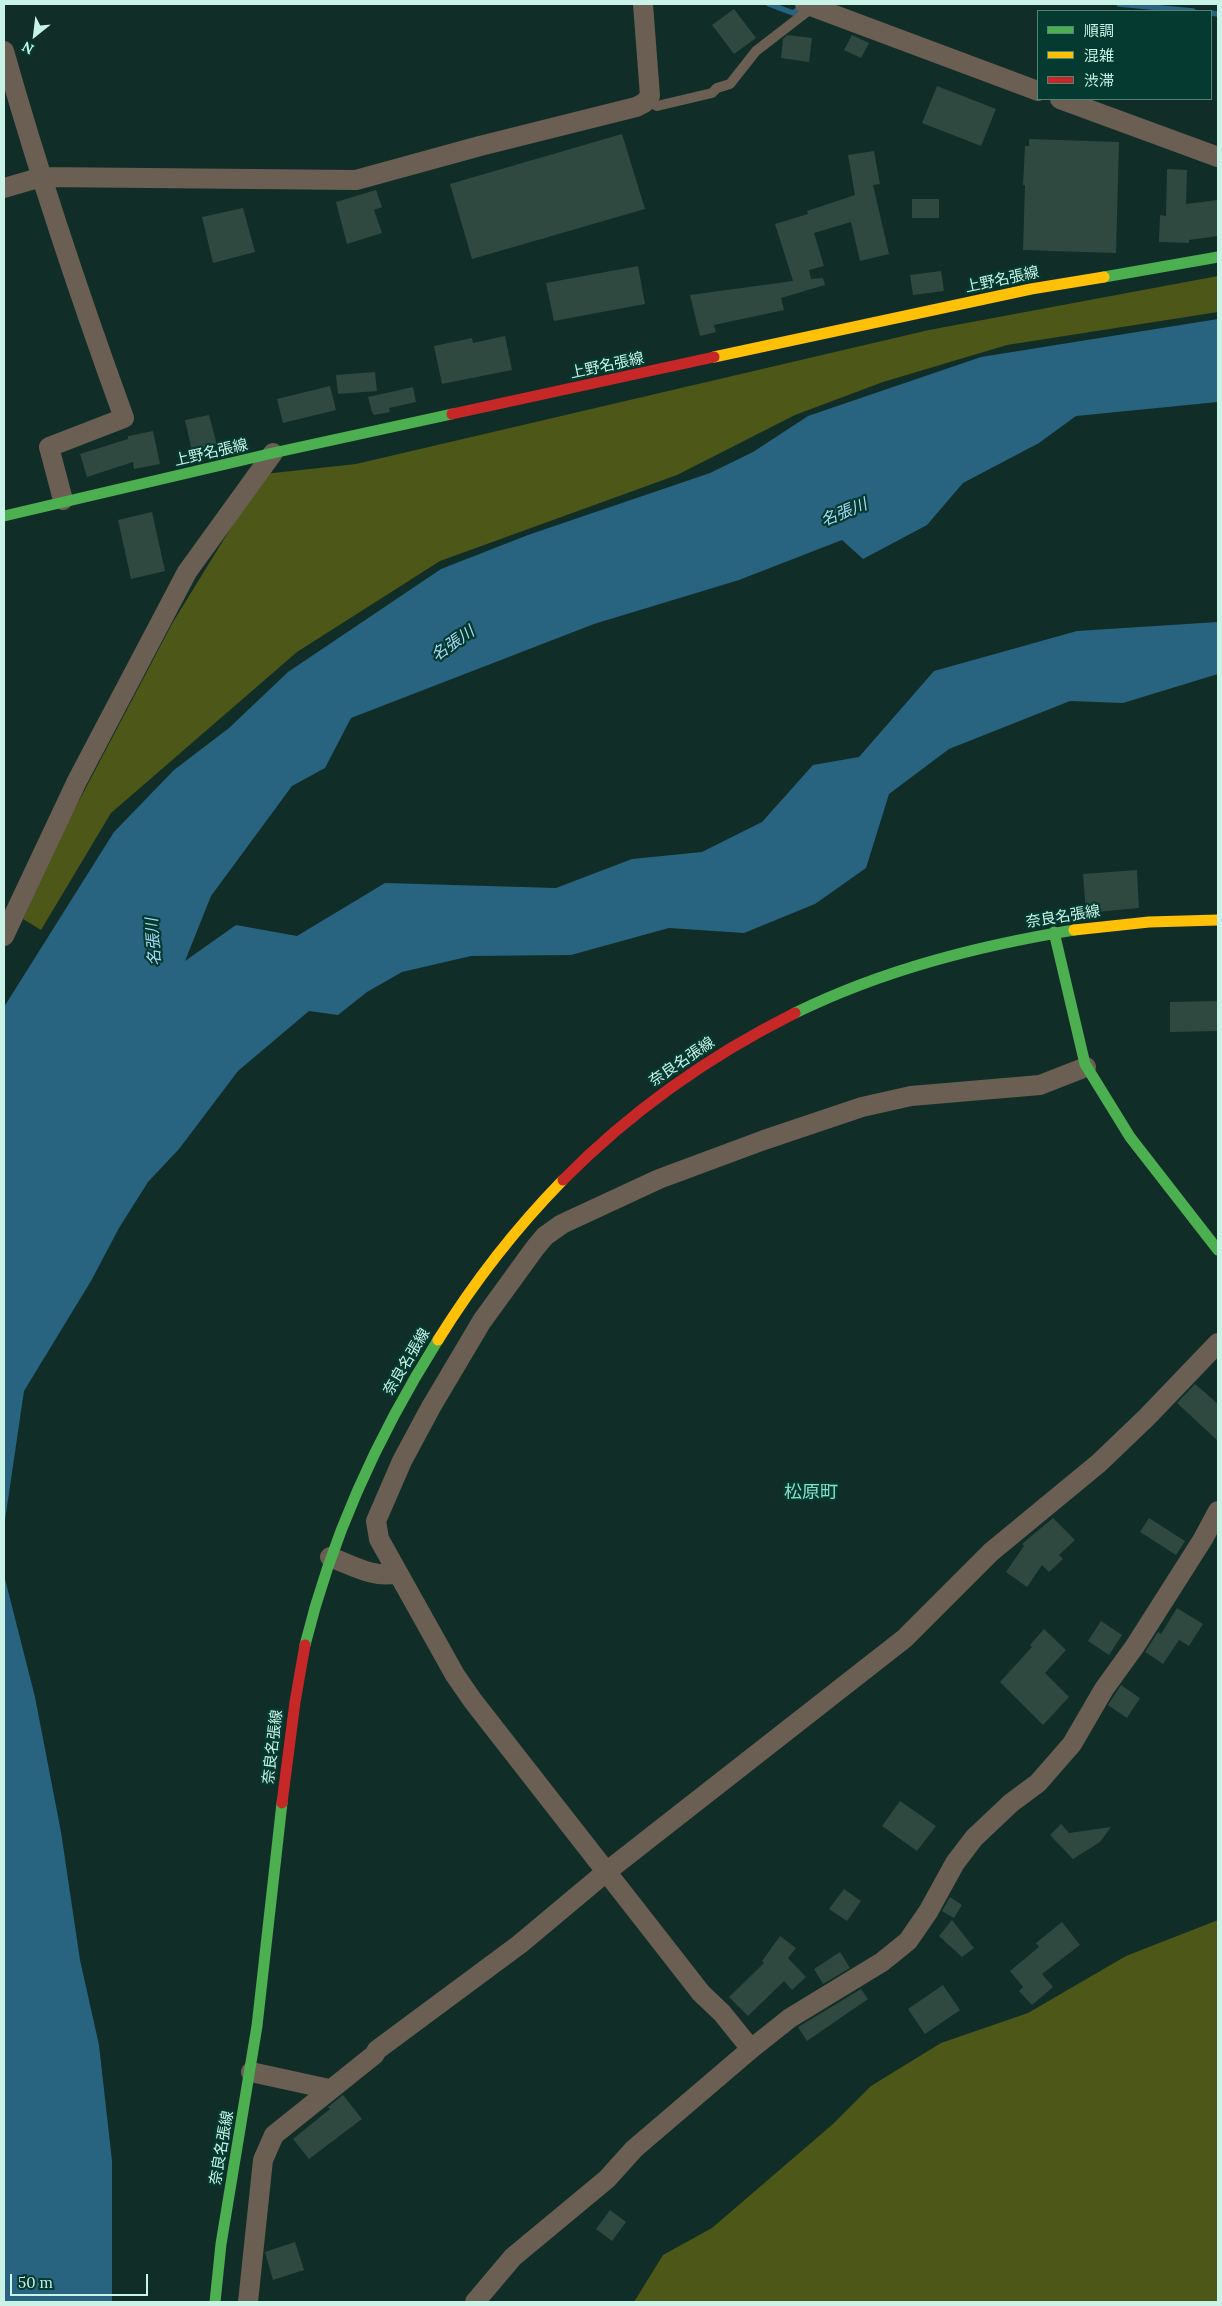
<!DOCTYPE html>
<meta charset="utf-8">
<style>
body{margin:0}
#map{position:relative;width:1222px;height:2306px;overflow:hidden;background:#112d28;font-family:Lora,"Noto Sans JP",serif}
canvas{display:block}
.frame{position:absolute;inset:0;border:5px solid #c9f3e6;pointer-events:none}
.legend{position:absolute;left:1037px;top:10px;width:175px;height:90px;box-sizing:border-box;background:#043a2f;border:1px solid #538478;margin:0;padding:6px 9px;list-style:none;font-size:15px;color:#c9f3e6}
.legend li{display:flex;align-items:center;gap:10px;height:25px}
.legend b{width:25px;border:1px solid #538478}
.north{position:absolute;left:10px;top:10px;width:50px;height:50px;-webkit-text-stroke:4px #043a2f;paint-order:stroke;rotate:209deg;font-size:14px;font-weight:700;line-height:20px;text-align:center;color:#c9f3e6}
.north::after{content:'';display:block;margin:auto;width:18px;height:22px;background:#c9f3e6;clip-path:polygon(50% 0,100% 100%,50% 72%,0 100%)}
.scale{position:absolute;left:10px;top:2274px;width:138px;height:22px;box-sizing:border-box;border:2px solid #c9f3e6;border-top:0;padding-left:6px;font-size:15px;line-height:18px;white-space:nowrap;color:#c9f3e6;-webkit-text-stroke:4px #043a2f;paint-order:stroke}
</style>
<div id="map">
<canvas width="1222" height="2306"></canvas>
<div class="frame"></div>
<ul class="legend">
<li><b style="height:6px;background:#4caf50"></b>順調</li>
<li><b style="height:6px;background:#ffc107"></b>混雑</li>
<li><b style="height:6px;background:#c62828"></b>渋滞</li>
</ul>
<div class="north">N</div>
<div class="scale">50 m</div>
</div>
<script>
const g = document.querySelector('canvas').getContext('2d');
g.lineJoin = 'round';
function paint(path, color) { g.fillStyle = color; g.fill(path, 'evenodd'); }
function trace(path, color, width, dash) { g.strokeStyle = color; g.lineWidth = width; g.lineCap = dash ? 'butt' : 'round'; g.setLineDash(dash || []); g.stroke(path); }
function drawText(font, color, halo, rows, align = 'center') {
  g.font = font + ' Lora,"Noto Sans JP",serif'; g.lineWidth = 4.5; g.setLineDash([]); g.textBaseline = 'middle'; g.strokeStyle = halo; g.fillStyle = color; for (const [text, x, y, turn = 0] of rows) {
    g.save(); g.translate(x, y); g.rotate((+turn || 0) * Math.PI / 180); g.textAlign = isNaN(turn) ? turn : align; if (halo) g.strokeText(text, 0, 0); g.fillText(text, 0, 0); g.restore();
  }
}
const green = new Path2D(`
 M 1218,276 L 1218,312 L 1007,345 L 883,382 L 795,415 L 677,475 L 440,561 L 297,652 L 111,813 L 41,930 L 23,919 L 71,816 L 173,622 L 264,474 L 356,464 L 929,330 Z
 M 1218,1920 L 1218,2302 L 634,2302 L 663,2255 L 712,2228 L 833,2124 L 871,2086 L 941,2043 L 1028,2013 L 1126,1956 Z`);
const water = new Path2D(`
 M 1218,319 L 1218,402 L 1076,416 L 1039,443 L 963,483 L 927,525 L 863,559 L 842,540 L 739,580 L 594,624 L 351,718 L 325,768 L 292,786 L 211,896 L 185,961 L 236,925 L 297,936 L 385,883 L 556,888 L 632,859 L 702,852 L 762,822 L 813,765 L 859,757 L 934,671 L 1077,631 L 1218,622 L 1218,674 L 1123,703 L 1070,701 L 949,749 L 889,794 L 866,868 L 815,904 L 744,933 L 669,928 L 571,955 L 471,956 L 402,972 L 367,992 L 338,1015 L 309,1011 L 238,1071 L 179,1149 L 148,1182 L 119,1228 L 91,1281 L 24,1391 L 4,1527 L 4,1007 L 114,832 L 174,770 L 229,728 L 288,672 L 441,569 L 528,535 L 710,473 L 753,452 L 808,416 L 981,357 Z
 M 4,1575 L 35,1697 L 61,1832 L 80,1960 L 99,2045 L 112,2161 L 112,2302 L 4,2302 Z`);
const stream = new Path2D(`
 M 769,4 L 793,13 L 803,6
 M 1119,4 L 1193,11
 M 1211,13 L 1218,14`);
const building = new Path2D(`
 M 734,9 L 756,38 L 734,54 L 712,25 Z
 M 787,35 L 812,38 L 809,62 L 781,58 L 783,39 Z
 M 852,35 L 869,43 L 861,58 L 844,50 Z
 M 937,86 L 996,109 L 981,146 L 922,123 Z
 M 622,134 L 645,209 L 472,259 L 450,184 Z
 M 1029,139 L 1119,142 L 1116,253 L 1023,250 L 1025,185 L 1023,185 L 1025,146 L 1029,146 Z
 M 874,151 L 880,184 L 873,185 L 889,254 L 860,261 L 851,222 L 814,233 L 824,266 L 809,270 L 811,279 L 823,278 L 825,285 L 781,298 L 784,310 L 714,325 L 716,332 L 700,336 L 690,295 L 793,281 L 775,224 L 808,214 L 807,211 L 855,195 L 848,155 Z
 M 1167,169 L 1187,170 L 1186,204 L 1218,200 L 1218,236 L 1189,240 L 1189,243 L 1159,242 L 1160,215 L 1166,216 Z
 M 376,190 L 382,207 L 374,210 L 382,233 L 347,244 L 336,202 Z
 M 912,199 L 939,199 L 939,218 L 912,218 Z
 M 243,208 L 255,252 L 213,263 L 202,217 Z
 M 638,266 L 645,304 L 554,321 L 546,283 Z
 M 941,271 L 944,291 L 913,295 L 910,275 Z
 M 505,336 L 512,370 L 442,384 L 434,346 L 472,338 L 473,343 Z
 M 375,372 L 377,391 L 338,394 L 336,375 Z
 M 330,386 L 336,410 L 283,423 L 277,399 Z
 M 413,387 L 416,402 L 389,408 L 390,412 L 374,415 L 372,412 L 368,397 Z
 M 209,415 L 217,445 L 192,451 L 185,420 Z
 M 153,431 L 160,464 L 134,469 L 133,462 L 87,477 L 80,454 L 128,439 L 128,436 Z
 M 152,512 L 165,571 L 131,579 L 118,520 Z
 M 1137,870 L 1139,908 L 1086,913 L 1083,874 Z
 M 1218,1001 L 1218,1031 L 1170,1032 L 1170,1002 Z
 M 1195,1384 L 1218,1404 L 1218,1441 L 1177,1403 Z
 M 1053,1518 L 1075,1540 L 1059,1555 L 1063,1559 L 1049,1572 L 1042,1565 L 1027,1587 L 1006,1572 L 1024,1546 L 1022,1544 Z
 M 1149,1518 L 1185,1541 L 1176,1555 L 1140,1532 Z
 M 1177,1608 L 1203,1624 L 1189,1646 L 1179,1640 L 1163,1664 L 1145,1652 L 1158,1632 L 1161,1634 Z
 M 1101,1621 L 1122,1635 L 1109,1655 L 1088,1641 Z
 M 1044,1629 L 1066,1650 L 1045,1673 L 1069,1697 L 1043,1725 L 1000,1682 L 1032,1647 L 1030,1645 Z
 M 1121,1685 L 1140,1698 L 1127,1718 L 1108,1705 Z
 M 900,1801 L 936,1826 L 917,1851 L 882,1826 Z
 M 1061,1824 L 1069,1833 L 1111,1827 L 1100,1842 L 1073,1859 L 1050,1835 Z
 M 844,1889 L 861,1901 L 847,1921 L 829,1909 Z
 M 950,1897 L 962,1905 L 954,1918 L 942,1911 Z
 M 952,1920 L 974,1948 L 962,1957 L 939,1936 Z
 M 1062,1922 L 1080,1945 L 1042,1974 L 1053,1987 L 1032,2005 L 1019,1991 L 1023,1987 L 1010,1971 L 1039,1947 L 1036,1943 Z
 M 780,1936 L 796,1948 L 788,1958 L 806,1977 L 792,1990 L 784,1981 L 748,2016 L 729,1997 L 764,1963 L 762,1961 Z
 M 840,1952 L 850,1968 L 823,1984 L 814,1969 Z
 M 943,1985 L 960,2010 L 925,2034 L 908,2009 Z
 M 861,1989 L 868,1999 L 807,2041 L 798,2027 Z
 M 343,2095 L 362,2119 L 309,2159 L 293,2139 L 330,2109 L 328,2107 Z
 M 610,2210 L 626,2222 L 612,2241 L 596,2229 Z
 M 295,2242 L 304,2270 L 273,2280 L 265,2252 Z`);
const lane = new Path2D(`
 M 647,100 L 657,106 L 712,93 L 717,88 L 730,84 L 756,51 L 813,7`);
const street = new Path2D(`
 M 805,4 L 1038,91
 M 4,51 C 39,175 80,297 124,418 L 49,447 L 63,500
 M 1060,99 L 1218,157
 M 4,188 L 42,177 L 356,180 L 480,146 L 636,107 L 644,103 L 650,96 L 643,4
 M 4,936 L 77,781 L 187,572 L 273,453
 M 330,1557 C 352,1565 374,1579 398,1573
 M 751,2049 L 722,2013 L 701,1993 L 473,1701 L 455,1675 L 379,1539 L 376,1521 L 402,1461 L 431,1407 L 482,1321 L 535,1248 L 545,1236 L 562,1224 L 659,1179 L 764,1140 L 862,1107 L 911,1096 L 1040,1085 L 1086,1067
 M 251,2072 L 329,2089
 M 248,2302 L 263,2160 L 274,2135 L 374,2055 L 377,2050 L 520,1944 L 606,1872 L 905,1638 L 991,1552 L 1099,1463 L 1147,1417 L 1218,1343
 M 475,2302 L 513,2257 L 607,2179 L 634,2149 L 751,2049 L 790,2018 L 882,1962 L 908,1941 L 928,1912 L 955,1863 L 974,1838 L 1011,1803 L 1038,1783 L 1072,1744 L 1104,1689 L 1135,1646 L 1203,1539 L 1218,1511`);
const fast = new Path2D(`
 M 1104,277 L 1218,257
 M 4,516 L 273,453 L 452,414
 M 1054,932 L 1085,1064 L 1130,1137 L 1218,1250
 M 795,1013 C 883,970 977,946 1074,930
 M 305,1645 C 332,1535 378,1435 438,1340
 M 215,2302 L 221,2244 L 257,2026 L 282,1803`);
const slow = new Path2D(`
 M 714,357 L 1031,289 L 1104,277
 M 1074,930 L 1149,922 L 1218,920
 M 438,1340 C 474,1282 515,1229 563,1180`);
const jam = new Path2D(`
 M 452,414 L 714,357
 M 563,1180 C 632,1110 707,1057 795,1013
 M 282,1803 L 295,1702 L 305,1645`);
const streetNames = [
 ["上野名張線",1002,280,-12],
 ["上野名張線",607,366,-12],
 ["上野名張線",211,453,-13],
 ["奈良名張線",1063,917,-9],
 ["奈良名張線",682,1062,-34],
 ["奈良名張線",407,1362,-59],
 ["奈良名張線",273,1747,-83],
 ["奈良名張線",222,2148,-80]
];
const waterNames = [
 ["名張川",844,513,-22],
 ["名張川",453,644,-35],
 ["名張川",154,942,-94]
];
const quarterNames = [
 ["松原町",811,1493]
];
paint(green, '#4d5717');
paint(water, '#286380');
trace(stream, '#286380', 5.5);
paint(building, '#2f4940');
trace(lane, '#6a5f52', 10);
trace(street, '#6a5f52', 20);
trace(fast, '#4caf50', 11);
trace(slow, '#ffc107', 11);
trace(jam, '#c62828', 11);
drawText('15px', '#c9f3e6', '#043a2f', streetNames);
drawText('italic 16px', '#a7d9f7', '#043a2f', waterNames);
drawText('18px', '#86e0c9', '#043a2f', quarterNames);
</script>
